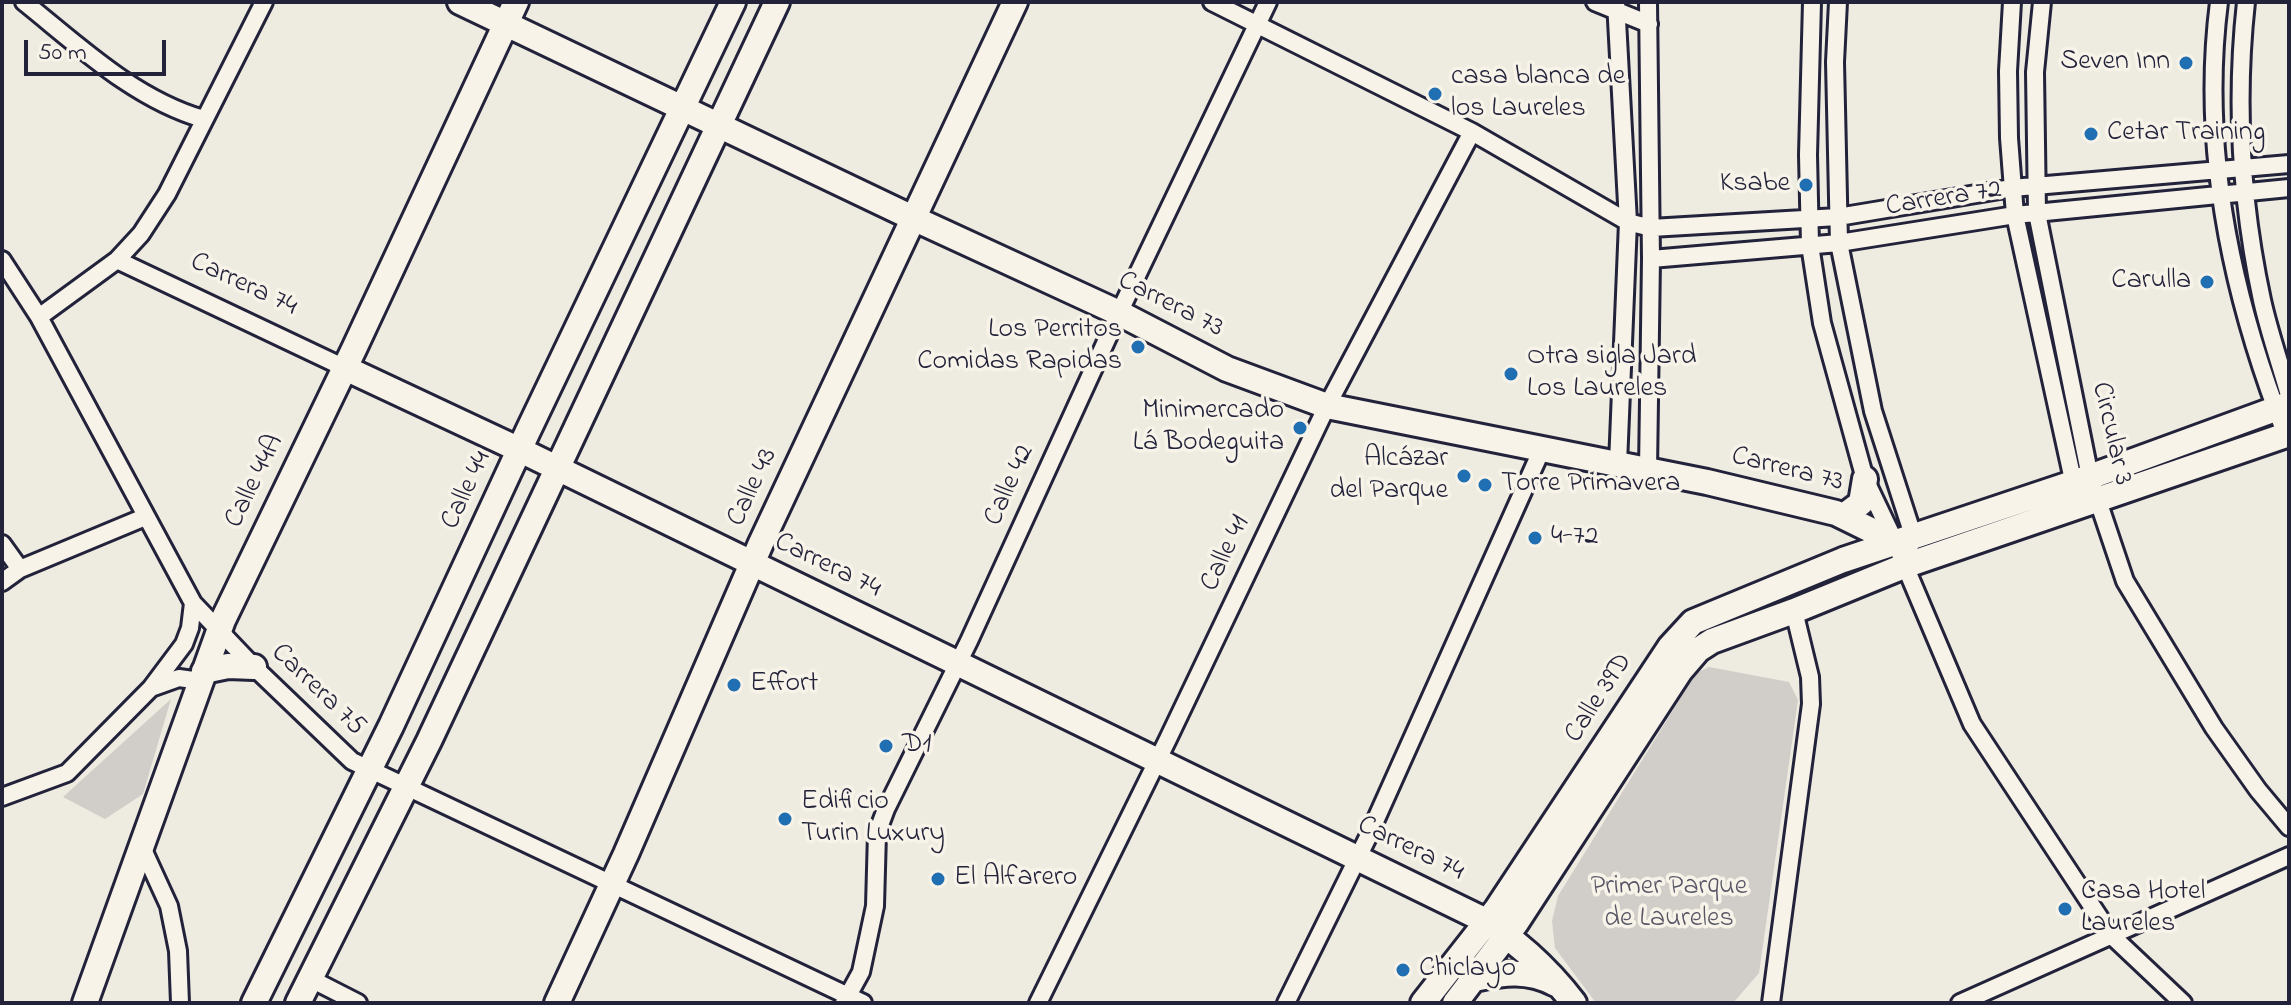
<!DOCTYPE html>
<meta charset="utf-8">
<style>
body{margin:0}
#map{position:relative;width:2291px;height:1005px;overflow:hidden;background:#eeebe1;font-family:"Indie Flower",sans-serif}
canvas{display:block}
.frame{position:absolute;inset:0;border:4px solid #22223b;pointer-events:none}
.scale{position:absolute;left:24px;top:40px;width:142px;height:36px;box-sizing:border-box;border:4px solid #22223b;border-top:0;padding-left:10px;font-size:24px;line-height:28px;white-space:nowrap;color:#22223b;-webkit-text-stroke:6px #f7f3e8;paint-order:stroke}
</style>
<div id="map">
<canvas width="2291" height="1005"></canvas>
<div class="frame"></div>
<div class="scale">50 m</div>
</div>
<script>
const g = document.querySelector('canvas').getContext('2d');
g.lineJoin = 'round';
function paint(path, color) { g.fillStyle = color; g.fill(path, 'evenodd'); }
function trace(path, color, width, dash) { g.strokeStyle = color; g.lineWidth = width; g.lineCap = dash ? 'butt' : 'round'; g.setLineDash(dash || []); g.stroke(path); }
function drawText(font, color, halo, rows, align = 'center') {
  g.font = font + ' "Indie Flower",sans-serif'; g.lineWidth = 7; g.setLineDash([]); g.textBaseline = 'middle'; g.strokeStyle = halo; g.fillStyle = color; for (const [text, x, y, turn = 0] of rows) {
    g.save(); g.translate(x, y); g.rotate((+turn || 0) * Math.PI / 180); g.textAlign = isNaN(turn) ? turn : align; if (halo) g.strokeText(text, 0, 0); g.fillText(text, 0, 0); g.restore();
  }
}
const green = new Path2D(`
 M 1709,667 L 1789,682 L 1798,700 L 1759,973 L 1733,1003 L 1596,1003 L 1555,948 L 1552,921 L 1558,896 L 1696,673 Z
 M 171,699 L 143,794 L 105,819 L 63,797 Z`);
const street = new Path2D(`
 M 24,2 C 79,46 134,99 203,119
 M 1212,2 L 1472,132 L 1628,222 L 1651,228 L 1838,217 L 2012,188 L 2289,164
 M 1595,2 L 1649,24
 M 1616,2 L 1628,222 L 1618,464
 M 1812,2 L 1808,155 L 1810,245 L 1822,323 L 1865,479 L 1895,542 L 1972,724 L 2111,935 L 2183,1003
 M 1838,2 L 1835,62 L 1839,243 L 1873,411 L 1913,535 L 1910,546
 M 2012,2 L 2008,71 L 2009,138 L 2015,215 L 2075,489
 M 2042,2 L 2035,72 L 2037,213 L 2090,477 L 2125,581 L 2214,728 L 2258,790 L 2289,827
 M 2219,2 C 2200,150 2232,298 2286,435
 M 2246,2 C 2235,102 2241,202 2262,300 C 2269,332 2280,363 2289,395
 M 1651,259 L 1839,243 L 2015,215 L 2289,188
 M 2,260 L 39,317 L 193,603 L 254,667 L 352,761 L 863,1003
 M 117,260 L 345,368
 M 39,317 L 117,260 L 141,234 L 167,194 L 264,2
 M 1648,470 L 1651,259 L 1648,2
 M 2,544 L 20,569
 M 2,582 L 20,569 L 145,517
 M 151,688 L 179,678 L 200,681
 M 2,797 L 67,773 L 151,688 L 184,644 L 190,628 L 193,603
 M 141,845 L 169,906 L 178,951 L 180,1003
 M 309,978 L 358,1003
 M 844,1003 L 861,972 L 875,906 L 877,833 L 886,809 L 969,641 L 1119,313 L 1268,2
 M 1038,1003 L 1168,739 L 1327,406 L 1472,132
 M 1286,1003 L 1368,837 L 1542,449
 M 1771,1003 L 1811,704 L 1810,677 L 1794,611
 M 1960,1003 L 2289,856`);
const secondary = new Path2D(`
 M 460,2 L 915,219 L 1119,313 L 1227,369 L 1327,406 L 1707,482 L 1836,513 L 1895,542
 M 345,368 L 520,450 L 1476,916 C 1514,938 1547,968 1574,1003
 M 1845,515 L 1861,503 L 1865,479
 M 204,671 L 228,666 L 254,667
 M 1474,979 C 1504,973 1527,969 1556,984
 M 85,1003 L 223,620 L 354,349 L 516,2
 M 254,1003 L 391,726 L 528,431 L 733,2
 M 298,1003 L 429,741 L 777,2
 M 557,1003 L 626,854 L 761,543 L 1015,2
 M 1423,1003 L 1496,910 L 1670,647 L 1693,622 L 1843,560 L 2073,483 L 2289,404
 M 1455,1003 L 1516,923 L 1680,671 L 1698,650 L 1712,641 L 1794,611 L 1904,566 L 2289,434`);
const markers = [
 [2186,63,8,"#1f6fb2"],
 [1435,94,8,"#1f6fb2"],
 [2091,134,8,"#1f6fb2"],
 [1806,185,8,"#1f6fb2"],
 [2207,282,8,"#1f6fb2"],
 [1138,347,8,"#1f6fb2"],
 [1511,374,8,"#1f6fb2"],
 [1300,428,8,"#1f6fb2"],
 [1464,476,8,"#1f6fb2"],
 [1485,485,8,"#1f6fb2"],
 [1535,538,8,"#1f6fb2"],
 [734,685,8,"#1f6fb2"],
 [886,746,8,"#1f6fb2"],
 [785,819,8,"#1f6fb2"],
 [938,879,8,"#1f6fb2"],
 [2065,909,8,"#1f6fb2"],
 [1403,970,8,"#1f6fb2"]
];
const poiNames = [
 ["Seven Inn",2170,63,"right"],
 ["casa blanca de",1451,78],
 ["los Laureles",1451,110],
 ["Cetar Training",2107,134],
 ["Ksabe",1790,185,"right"],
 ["Carulla",2191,282,"right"],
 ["Los Perritos",1122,331,"right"],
 ["Comidas Rapidas",1122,363,"right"],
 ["Otra sigla Jard",1527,358],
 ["Los Laureles",1527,390],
 ["Minimercado",1284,412,"right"],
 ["Lá Bodeguita",1284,444,"right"],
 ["Alcázar",1448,460,"right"],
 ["del Parque",1448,492,"right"],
 ["Torre Primavera",1501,485],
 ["4-72",1551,538],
 ["Effort",750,685],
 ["D1",902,746],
 ["Edificio",801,803],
 ["Turin Luxury",801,835],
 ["El Alfarero",954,879],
 ["Casa Hotel",2081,893],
 ["Laureles",2081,925],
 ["Chiclayo",1419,970]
];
const streetNames = [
 ["Carrera 72",1944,200,-9],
 ["Carrera 74",243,286,25],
 ["Carrera 73",1170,306,27],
 ["Circular 3",2110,434,77],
 ["Carrera 73",1787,471,14],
 ["Calle 44A",256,482,-64],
 ["Calle 42",1011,486,-66],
 ["Calle 43",754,488,-65],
 ["Calle 44",468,491,-65],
 ["Calle 41",1227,554,-65],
 ["Carrera 74",827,567,26],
 ["Carrera 75",317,691,44],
 ["Calle 39D",1600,699,-57],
 ["Carrera 74",1410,850,26]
];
const parkNames = [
 ["Primer Parque",1669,888],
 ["de Laureles",1669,920]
];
paint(green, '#d1cdc9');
trace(street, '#22223b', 22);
trace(secondary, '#22223b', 30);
trace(street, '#f7f3e8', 16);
trace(secondary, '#f7f3e8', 24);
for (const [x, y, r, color] of markers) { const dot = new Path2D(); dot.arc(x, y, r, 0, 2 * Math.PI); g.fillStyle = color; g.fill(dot); trace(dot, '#f7f3e8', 3); }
drawText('28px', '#22223b', '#f7f3e8', poiNames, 'left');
drawText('28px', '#22223b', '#f7f3e8', streetNames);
drawText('28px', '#575566', '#f7f3e8', parkNames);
</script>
